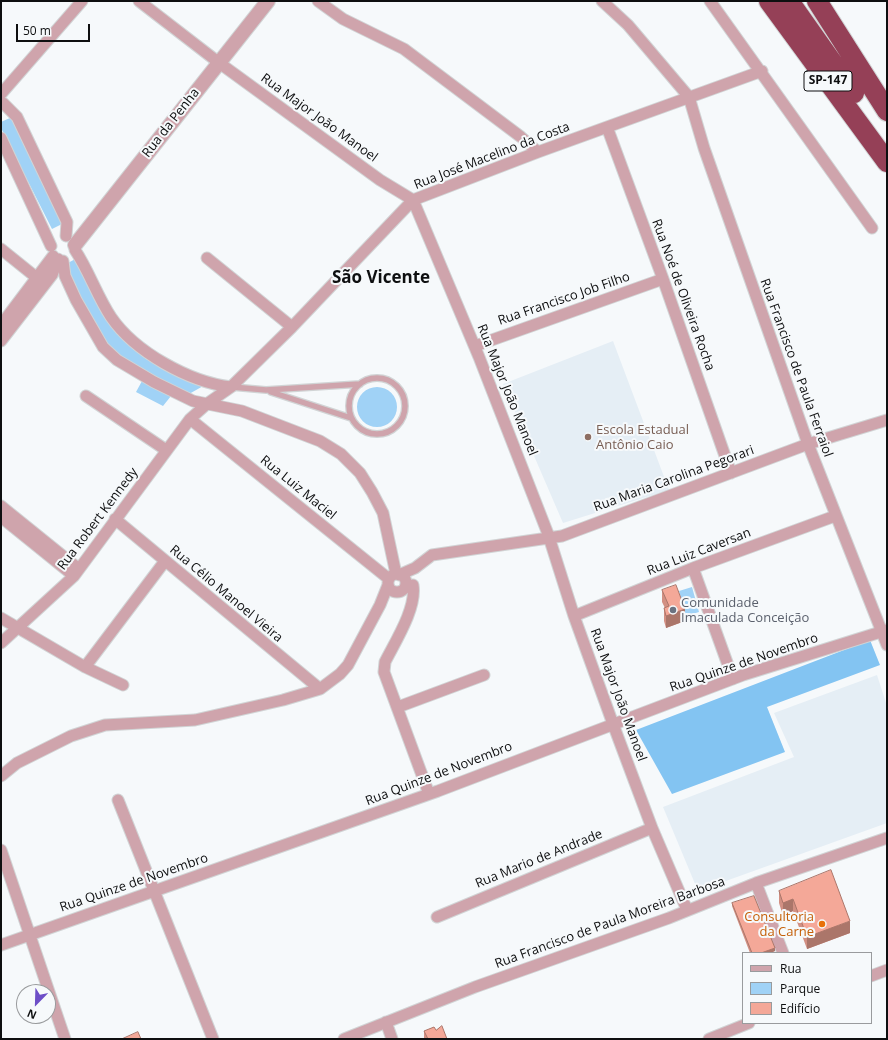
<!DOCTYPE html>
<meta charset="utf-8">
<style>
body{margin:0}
#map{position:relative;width:888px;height:1040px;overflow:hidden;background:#f6f9fb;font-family:"Open Sans",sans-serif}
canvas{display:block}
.frame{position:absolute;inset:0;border:2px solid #0e0f10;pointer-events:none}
.legend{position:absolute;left:742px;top:952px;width:130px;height:72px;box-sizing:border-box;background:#f6f9fb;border:1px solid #999b9d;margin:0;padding:5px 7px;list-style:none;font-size:12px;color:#0e0f10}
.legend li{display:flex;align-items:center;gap:8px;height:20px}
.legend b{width:20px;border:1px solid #999b9d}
.north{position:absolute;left:16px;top:984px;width:40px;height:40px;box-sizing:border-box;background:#f6f9fb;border:1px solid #999b9d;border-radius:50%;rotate:203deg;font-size:11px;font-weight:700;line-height:16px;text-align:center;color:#0e0f10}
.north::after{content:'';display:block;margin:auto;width:14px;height:18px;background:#6d4ec7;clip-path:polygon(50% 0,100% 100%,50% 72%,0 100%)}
.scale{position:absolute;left:16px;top:24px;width:74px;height:18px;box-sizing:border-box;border:2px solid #0e0f10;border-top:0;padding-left:5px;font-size:12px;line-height:14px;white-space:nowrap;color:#0e0f10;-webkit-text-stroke:3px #f6f9fb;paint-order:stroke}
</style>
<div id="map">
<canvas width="888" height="1040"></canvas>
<div class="frame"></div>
<ul class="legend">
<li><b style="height:5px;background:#cfa4ac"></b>Rua</li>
<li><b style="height:11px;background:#a0d2f6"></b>Parque</li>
<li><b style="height:11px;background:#f4a898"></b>Edifício</li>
</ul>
<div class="north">N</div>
<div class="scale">50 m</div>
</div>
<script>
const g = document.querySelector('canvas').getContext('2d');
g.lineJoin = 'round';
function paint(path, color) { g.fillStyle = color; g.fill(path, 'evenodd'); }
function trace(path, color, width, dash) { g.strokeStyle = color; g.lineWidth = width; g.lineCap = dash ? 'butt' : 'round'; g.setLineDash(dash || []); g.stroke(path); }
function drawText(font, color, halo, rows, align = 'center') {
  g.font = font + ' "Open Sans",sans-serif'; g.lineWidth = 4; g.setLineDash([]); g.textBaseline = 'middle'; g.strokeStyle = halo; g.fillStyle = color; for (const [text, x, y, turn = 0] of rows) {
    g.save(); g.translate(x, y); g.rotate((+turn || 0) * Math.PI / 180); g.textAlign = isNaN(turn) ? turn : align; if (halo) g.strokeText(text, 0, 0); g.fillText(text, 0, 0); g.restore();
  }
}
const built = new Path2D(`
 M 613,341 L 669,490 L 563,523 L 503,384 Z
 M 877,675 L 887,706 L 887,823 L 698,891 L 663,807 L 794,757 L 774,713 Z`);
const green = new Path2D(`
 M 12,117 L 64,223 L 52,229 L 1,128 L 1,122 Z
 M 79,257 C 95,287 114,334 141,355 C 155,367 188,378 205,385 L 189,394 C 172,385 141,373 126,362 C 95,338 80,300 66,264 Z
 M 142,381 L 171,396 L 163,406 L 136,392 Z
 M357 407a20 20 0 1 1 40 0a20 20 0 1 1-40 0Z
 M 692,587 L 699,612 L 686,616 L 679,591 Z`);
const forest = new Path2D(`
 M 870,640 L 880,665 L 767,707 L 785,752 L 672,794 L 636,730 Z`);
const service = new Path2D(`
 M349 406a28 28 0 1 1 56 0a28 28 0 1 1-56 0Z
 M 232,387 L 266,390 L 360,384
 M 271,392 L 351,418`);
const minor = new Path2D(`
 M 139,1 L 218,62 L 380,180 L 413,200 L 479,357 L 548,534 L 574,616 L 613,724 L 652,828 L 687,910
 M 318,1 L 343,19 L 404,49 L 521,137 L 538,152
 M 602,1 L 628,25 L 689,97 L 704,148 L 808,444 L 887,645
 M 710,1 L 872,228
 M 1,94 L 82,1
 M 3,103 L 17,117 L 67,222 L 66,236
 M 607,127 L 663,279 L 731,473
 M 1,138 L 51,246
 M 1,249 L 37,278
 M 75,250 C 89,271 97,296 111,317 C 135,352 189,382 231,387
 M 207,258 L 292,327
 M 63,261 L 65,276 L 76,300 L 103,347 L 117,360 L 154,382 L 193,401 L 242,411 L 320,441 L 341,454 L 360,473 L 372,492 L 383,513 L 396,574
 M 1,325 L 53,256
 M 1,341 L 52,275 L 58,259
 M 475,346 L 663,279
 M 86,396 L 166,450
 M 190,419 L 389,579
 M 1,506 L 79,569
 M 1,517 L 74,576
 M 115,519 L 320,689
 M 693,568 L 733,679
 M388 583a9 9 0 1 1 18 0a9 9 0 1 1-18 0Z
 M 399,575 L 415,568 L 432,555 L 562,536 L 808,444 L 887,420
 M 413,585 C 417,608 395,642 385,662 L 384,672 L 429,794
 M 574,616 L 693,568 L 835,516
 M 1,618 L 85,667 L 123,685
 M 1,643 L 74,576 L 190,419 L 208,403 L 231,387 L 292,327 L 413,200 L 538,152 L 762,71
 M 85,667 L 165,561
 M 398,707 L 484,675
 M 1,776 L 17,763 L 71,736 L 105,725 L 195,720 L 283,700 L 320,689 L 340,674 L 348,665 L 380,605 L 388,585
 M 118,800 L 213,1039
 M 1,850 L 65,1039
 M 756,883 L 783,953
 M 437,917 L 652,828
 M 1,945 L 438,791 L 743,675 L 887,630
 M 871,976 L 887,970
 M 386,1022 L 392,1039
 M 344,1039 L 475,987 L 669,918 L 756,883 L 887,838
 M 709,1039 L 749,1023`);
const tertiary = new Path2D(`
 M 75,245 L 268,1`);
const motorway = new Path2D(`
 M 769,1 L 887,162
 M 789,1 L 854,93
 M 817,1 L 887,111`);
const wall = new Path2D(`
 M 662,590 L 685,621 L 666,628 L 664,621 L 664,608 L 665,608 L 662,602 Z
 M 779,891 L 850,933 L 807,949 L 793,911 L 783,916 L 779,903 Z
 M 732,903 L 775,951 L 770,953 L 750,953 L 732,906 Z
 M 436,1030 L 447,1039 L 424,1039 L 424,1031 Z`);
const shadedWall = new Path2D(`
 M 685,609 L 685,621 L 666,628 L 666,616 Z
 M 793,899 L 793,911 L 783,916 L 783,903 Z
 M 850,921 L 850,933 L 807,949 L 807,937 Z
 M 775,948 L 775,951 L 770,953 L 761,953 Z`);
const building = new Path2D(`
 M 676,585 L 685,609 L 666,616 L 664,608 L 669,606 L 662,590 Z
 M 831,870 L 850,921 L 807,937 L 793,899 L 783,903 L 779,891 Z
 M 754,896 L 775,948 L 761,953 L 752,953 L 732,903 Z
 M 442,1026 L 447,1039 L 428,1039 L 424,1031 L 434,1027 L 436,1030 Z
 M 138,1032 L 141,1039 L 122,1039 Z`);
const markers = [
 [588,437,4,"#8d6e63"],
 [673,610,4,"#6b7280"],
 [822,924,4,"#e8710a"]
];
const shields = [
 [828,81,48]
];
const shieldNames = [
 ["SP-147",828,81]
];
const streetNames = [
 ["Rua Major João Manoel",319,118,36],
 ["Rua da Penha",171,123,-52],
 ["Rua José Macelino da Costa",492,156,-21],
 ["Rua Noé de Oliveira Rocha",683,295,70],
 ["Rua Francisco Job Filho",564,299,-19],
 ["Rua Francisco de Paula Ferraiol",796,368,70],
 ["Rua Major João Manoel",507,390,68],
 ["Rua Maria Carolina Pegorari",674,479,-20],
 ["Rua Luiz Maciel",298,488,39],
 ["Rua Robert Kennedy",98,519,-53],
 ["Rua Luiz Caversan",699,552,-21],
 ["Rua Célio Manoel Vieira",226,594,40],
 ["Rua Quinze de Novembro",744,663,-19],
 ["Rua Major João Manoel",618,695,70],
 ["Rua Quinze de Novembro",439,774,-21],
 ["Rua Mario de Andrade",539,859,-22],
 ["Rua Quinze de Novembro",134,883,-19],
 ["Rua Francisco de Paula Moreira Barbosa",610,923,-20]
];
const educationNames = [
 ["Escola Estadual",596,430],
 ["Antônio Caio",596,445]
];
const worshipNames = [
 ["Comunidade",681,603],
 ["Imaculada Conceição",681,618]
];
const foodNames = [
 ["Consultoria",814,917],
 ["da Carne",814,932]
];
const districtNames = [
 ["São Vicente",381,278]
];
paint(built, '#e5eef5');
paint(green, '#a0d2f6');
paint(forest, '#83c4f2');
trace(service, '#d1d4d5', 8);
trace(minor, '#d1d4d5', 13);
trace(tertiary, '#d1d4d5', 16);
trace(motorway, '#d1d4d5', 22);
trace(service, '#cfa4ac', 5.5);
trace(minor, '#cfa4ac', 11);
trace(tertiary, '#cfa4ac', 14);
trace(motorway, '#954057', 20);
paint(wall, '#d29083');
paint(shadedWall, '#ab766a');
paint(building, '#f4a898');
trace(building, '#ab766a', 1);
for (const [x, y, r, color] of markers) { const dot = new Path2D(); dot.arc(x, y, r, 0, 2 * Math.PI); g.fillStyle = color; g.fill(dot); trace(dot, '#f6f9fb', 1.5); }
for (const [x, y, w] of shields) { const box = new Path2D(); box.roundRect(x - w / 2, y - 10, w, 20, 3); g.fillStyle = '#f6f9fb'; g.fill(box); trace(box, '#0e0f10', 1); }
drawText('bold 12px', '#0e0f10', null, shieldNames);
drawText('13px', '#0e0f10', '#f6f9fb', streetNames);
drawText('13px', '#785e54', '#f6f9fb', educationNames, 'left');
drawText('13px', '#5b616d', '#f6f9fb', worshipNames, 'left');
drawText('13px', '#c56008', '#f6f9fb', foodNames, 'right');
drawText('bold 17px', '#0e0f10', '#f6f9fb', districtNames);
</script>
